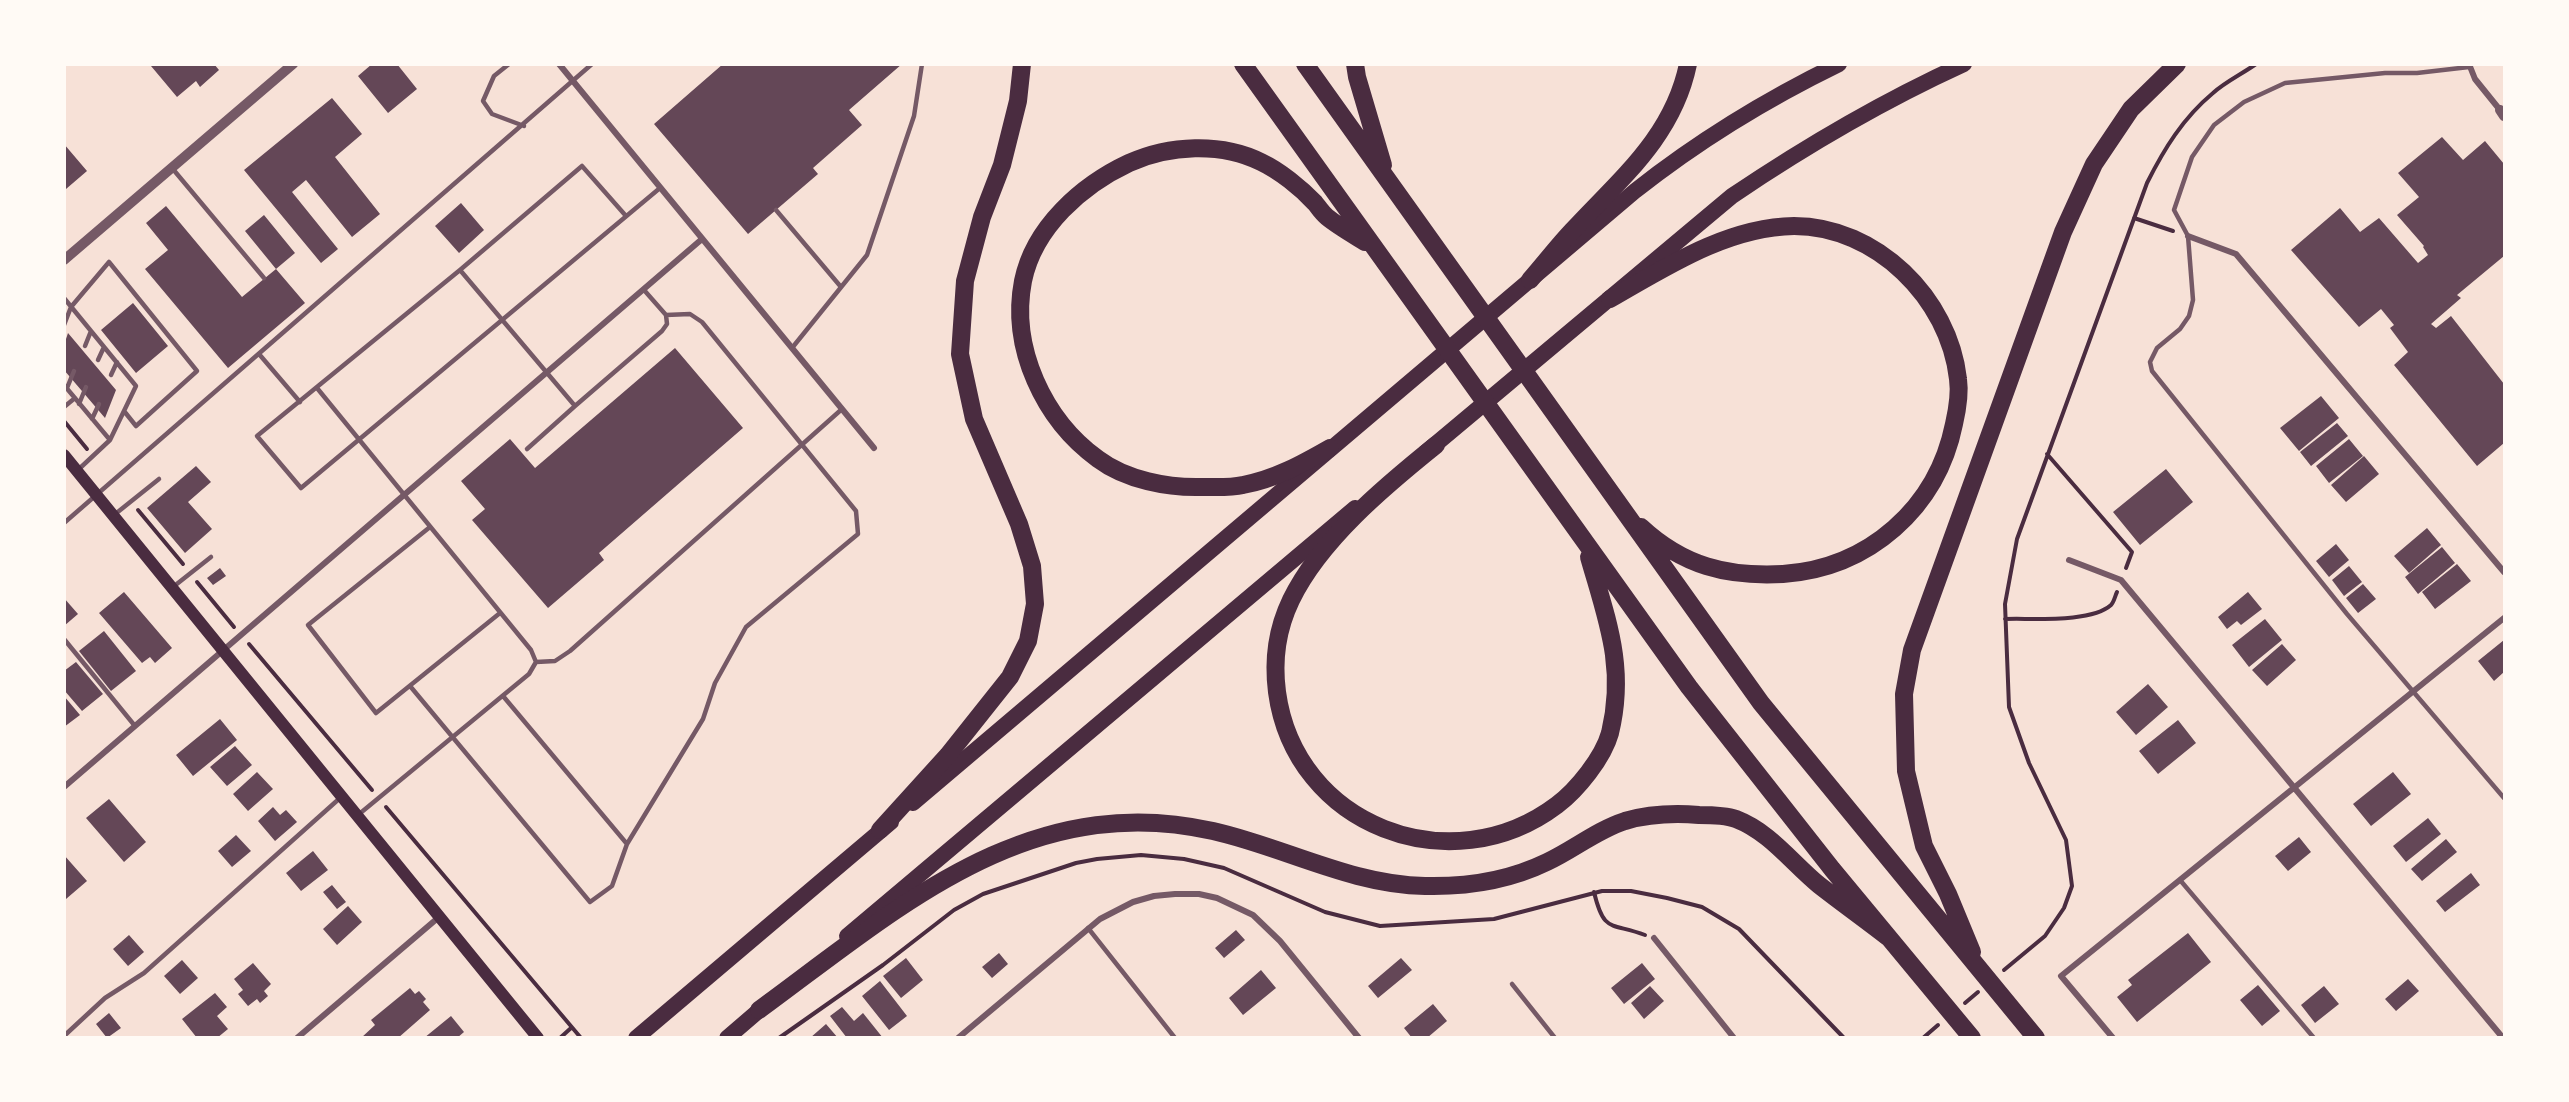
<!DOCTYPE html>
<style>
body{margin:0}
#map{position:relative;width:2569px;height:1102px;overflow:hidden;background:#f7e1d7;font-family:"Noto Sans",sans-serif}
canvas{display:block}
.frame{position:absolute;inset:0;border:66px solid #fffaf5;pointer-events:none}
</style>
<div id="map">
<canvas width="2569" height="1102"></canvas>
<div class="frame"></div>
</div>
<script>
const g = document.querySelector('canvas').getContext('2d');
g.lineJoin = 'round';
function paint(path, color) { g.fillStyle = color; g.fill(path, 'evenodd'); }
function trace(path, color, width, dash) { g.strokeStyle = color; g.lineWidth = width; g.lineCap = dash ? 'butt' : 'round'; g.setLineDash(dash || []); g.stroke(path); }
const building = new Path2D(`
 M 153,64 L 214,64 L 219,70 L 200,87 L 196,81 L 177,97 L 151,66 Z
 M 372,64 L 397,64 L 417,89 L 388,113 L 358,76 Z
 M 723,64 L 902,64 L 849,110 L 862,125 L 813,168 L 818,174 L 748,234 L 654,124 Z
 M 332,98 L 362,134 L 335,157 L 380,214 L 352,237 L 306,180 L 292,192 L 338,249 L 321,263 L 244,170 Z
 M 2442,137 L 2463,160 L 2485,141 L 2504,164 L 2504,256 L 2457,295 L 2461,298 L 2431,324 L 2436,328 L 2451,316 L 2504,384 L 2504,443 L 2477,466 L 2394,365 L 2408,352 L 2390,328 L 2394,325 L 2381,309 L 2359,327 L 2291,250 L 2340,208 L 2360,232 L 2379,218 L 2418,263 L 2428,255 L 2423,247 L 2424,246 L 2397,215 L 2419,197 L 2398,173 Z
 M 64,144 L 87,171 L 66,189 L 64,188 Z
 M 461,203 L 484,230 L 459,253 L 435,226 Z
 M 166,206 L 242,297 L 276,269 L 305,303 L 228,368 L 145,269 L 168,250 L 146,223 Z
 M 264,215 L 295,253 L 276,269 L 245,231 Z
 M 133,303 L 168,346 L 136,373 L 101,330 Z
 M 68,333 L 116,390 L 105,418 L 64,370 L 64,345 Z
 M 675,348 L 743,428 L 599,553 L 604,560 L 548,608 L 472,520 L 485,509 L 461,481 L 510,439 L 535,468 Z
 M 2321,396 L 2339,418 L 2299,451 L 2280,428 Z
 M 2337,423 L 2348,436 L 2311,466 L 2300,452 Z
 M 2349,439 L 2363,456 L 2329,483 L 2316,466 Z
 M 2364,456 L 2379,474 L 2346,502 L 2331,485 Z
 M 196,466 L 211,482 L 188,502 L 212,529 L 185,553 L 147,508 Z
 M 2166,469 L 2193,502 L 2140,545 L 2113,512 Z
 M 2427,528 L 2441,545 L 2409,573 L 2394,556 Z
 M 2336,544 L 2349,560 L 2329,577 L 2316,561 Z
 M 2442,547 L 2455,563 L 2418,594 L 2405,577 Z
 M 2457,564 L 2471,581 L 2435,609 L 2422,592 Z
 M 2349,566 L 2362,582 L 2344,596 L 2332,580 Z
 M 220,568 L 226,576 L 213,585 L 207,578 Z
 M 2363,584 L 2376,599 L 2358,613 L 2346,598 Z
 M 124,592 L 172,648 L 155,663 L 150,657 L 142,663 L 99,613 Z
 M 2248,592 L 2262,609 L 2241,625 L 2237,621 L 2227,629 L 2218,617 Z
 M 64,598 L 78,614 L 64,626 Z
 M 2265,619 L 2282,640 L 2249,667 L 2232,645 Z
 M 104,631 L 136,671 L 111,691 L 79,651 Z
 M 2504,640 L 2504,672 L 2494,681 L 2478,661 Z
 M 2282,644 L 2296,660 L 2267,686 L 2252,670 Z
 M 76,662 L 103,694 L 82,711 L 64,690 L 64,671 Z
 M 2148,684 L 2168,707 L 2136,735 L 2116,712 Z
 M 64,696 L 80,715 L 64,727 Z
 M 220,719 L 237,740 L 193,776 L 176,755 Z
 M 2178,720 L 2196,743 L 2158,774 L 2139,751 Z
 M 235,746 L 252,765 L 227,786 L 210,767 Z
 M 257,772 L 273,789 L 248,811 L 233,794 Z
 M 2393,772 L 2411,794 L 2371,826 L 2353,804 Z
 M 109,799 L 146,842 L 124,862 L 86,818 Z
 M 273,807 L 280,815 L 286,810 L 297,822 L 275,841 L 258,821 Z
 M 2428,818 L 2441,834 L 2406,862 L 2393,846 Z
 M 236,835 L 251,851 L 232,867 L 218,851 Z
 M 2299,837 L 2311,852 L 2288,871 L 2275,856 Z
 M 2446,839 L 2457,852 L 2422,881 L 2411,869 Z
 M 313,851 L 328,870 L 301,891 L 286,873 Z
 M 64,855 L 87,881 L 66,899 L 64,897 Z
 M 2471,873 L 2480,885 L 2445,912 L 2436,901 Z
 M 332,885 L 346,902 L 337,909 L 323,892 Z
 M 348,906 L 362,922 L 337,945 L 323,929 Z
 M 1236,930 L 1245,940 L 1224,958 L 1215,948 Z
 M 2188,933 L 2211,962 L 2137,1022 L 2117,997 L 2132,985 L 2128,980 Z
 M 129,935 L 144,952 L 128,966 L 113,949 Z
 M 999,953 L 1008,964 L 992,978 L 982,967 Z
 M 906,958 L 923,980 L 901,998 L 883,976 Z
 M 1401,958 L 1412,970 L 1378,998 L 1368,986 Z
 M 182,960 L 198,978 L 180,994 L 164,976 Z
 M 253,963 L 271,984 L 264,991 L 268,996 L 260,1003 L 257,999 L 248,1006 L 238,994 L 243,990 L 234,979 Z
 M 1642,963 L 1655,979 L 1624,1004 L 1611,988 Z
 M 1261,970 L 1276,988 L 1243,1015 L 1229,998 Z
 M 2408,979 L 2419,991 L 2396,1011 L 2385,999 Z
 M 880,981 L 907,1016 L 889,1030 L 862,996 Z
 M 2258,985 L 2280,1011 L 2262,1026 L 2240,1000 Z
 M 1650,986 L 1664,1001 L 1644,1019 L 1631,1003 Z
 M 2324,986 L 2339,1004 L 2315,1023 L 2301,1005 Z
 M 410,988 L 415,994 L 419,991 L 426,999 L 423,1002 L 430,1010 L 398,1038 L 361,1038 L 375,1025 L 371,1020 Z
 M 215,993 L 227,1007 L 217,1016 L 228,1029 L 217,1038 L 197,1038 L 182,1019 Z
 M 1433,1004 L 1447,1021 L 1427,1038 L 1412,1038 L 1404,1028 Z
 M 842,1007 L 854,1021 L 863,1013 L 883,1038 L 847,1038 L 830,1016 Z
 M 109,1013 L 121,1028 L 107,1038 L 96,1024 Z
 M 451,1016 L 464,1032 L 457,1038 L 424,1038 Z
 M 826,1024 L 838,1038 L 810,1038 Z`);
const path = new Path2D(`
 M 2134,218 L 2173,231
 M 64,421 L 87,449
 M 2047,454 L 2132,552 L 2126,568
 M 138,510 L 183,564
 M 197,582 L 234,627
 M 2005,619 C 2032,618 2091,623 2111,605 C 2114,602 2115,596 2117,592
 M 249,644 L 372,790
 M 386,807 L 581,1038
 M 1594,892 C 1604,934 1611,922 1645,935
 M 2004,970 L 2045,936 L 2064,908 L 2072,886 L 2066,840 L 2029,763 L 2009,707 L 2005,604 L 2017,539 L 2147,183 C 2164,149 2183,118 2213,93 C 2225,82 2242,74 2256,64
 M 1965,1003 L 1978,992
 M 560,1038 L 571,1028
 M 779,1038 L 883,965 L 954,910 L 983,894 L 1076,863 L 1097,859 L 1141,855 L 1184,859 L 1224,868 L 1325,912 L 1380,926 L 1494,919 L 1602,891 L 1631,891 L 1667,898 L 1702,907 L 1739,929 L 1844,1038
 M 1923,1038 L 1938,1025`);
const service = new Path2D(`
 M 509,64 L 494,76 L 483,101 L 492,114 L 524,126
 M 2469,67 L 2417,73 L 2385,73 L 2285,83 L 2244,102 L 2214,125 L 2192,157 L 2174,210 L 2188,236 L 2193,300 L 2189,316 L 2180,329 L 2157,348 L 2150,362 L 2152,371 L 2347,614 L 2504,798
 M 172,168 L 264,278
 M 776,210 L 841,287
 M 626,216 L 582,166 L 460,270 L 257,436 L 301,488 L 660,188
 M 460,270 L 575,406 L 662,331 L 667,324 L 666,315 L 644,290
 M 64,298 L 136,386 L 110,440 L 79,469
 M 64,325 L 71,307 L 109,262 L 197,371 L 136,426 L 124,411
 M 85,346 L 91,331
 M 792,348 L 867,255 L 914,116 L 922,64
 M 259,354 L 300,402
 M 98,360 L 104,347
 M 111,375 L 117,362
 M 64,385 L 110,440
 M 67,388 L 74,371
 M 317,388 L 531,650 L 536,662 L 529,674 L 358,815
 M 79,404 L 86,387
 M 64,407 L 75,398
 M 92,419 L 99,404
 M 527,449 L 575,406
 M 114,515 L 159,479
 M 64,523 L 592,64
 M 430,527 L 308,625 L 376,713 L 500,613
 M 173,587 L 211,557
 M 64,639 L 135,726
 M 536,662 L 555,661 L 570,651 L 842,409
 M 410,686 L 590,902 L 612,886 L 627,844 L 703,719 L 715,683 L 746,627 L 858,534 L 856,511 L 702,322 L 690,314 L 666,315
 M 503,696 L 627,844
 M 2180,880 L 2314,1038
 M 1088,928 L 1175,1038
 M 1512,984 L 1555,1038
 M 64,1036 L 105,998 L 144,973 L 340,798`);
const minor = new Path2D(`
 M 559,64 L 874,448
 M 2469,64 L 2475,79 L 2500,110
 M 2188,236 L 2236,254 L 2504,572
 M 2069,560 L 2121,580 L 2503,1038
 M 64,787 L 702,239
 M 1654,938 L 1734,1038
 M 297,1038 L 439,917
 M 958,1038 L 1100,919 L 1133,902 L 1154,896 L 1175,894 L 1199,894 L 1217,898 L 1253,915 L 1280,941 L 1359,1038
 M 2113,1038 L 2061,976 L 2504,618`);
const tertiary = new Path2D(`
 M 2500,110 L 2504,116
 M 64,260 L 293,64`);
const secondary = new Path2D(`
 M 64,455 L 538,1038`);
const trunk = new Path2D(`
 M 1425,453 L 1732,196 C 1806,146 1883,101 1964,64
 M 913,803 L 1635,191 C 1697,142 1767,99 1839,64
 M 847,936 L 1355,508
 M 636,1038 L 891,822
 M 727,1038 L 770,1001`);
const motorway = new Path2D(`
 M 1243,64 L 1689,687 L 1832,869 L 1972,1038
 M 1305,64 L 1761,703 L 2036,1038
 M 1355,64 L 1357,77 L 1383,165
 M 1530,280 C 1544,264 1557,247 1572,231 C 1620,179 1673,137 1688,64
 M 1610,299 C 1666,267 1727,227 1794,226 C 1876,226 1949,298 1958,379 C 1960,393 1957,411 1954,424 C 1937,508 1869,568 1783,574 C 1727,577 1683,566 1641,527
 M 1436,445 C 1385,486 1320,540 1291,600 C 1277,629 1273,661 1277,692 C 1295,826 1451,885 1557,805 C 1577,790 1603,758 1610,733 C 1626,667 1607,620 1589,557
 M 1330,448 C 1302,464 1275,479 1243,485 C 1230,488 1215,487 1202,487 C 1168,488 1126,480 1098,459 C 1044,420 1010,348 1023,281 C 1034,227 1082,185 1129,163 C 1169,145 1221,142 1261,162 C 1280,171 1301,188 1315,203 C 1319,208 1322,213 1327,217 C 1338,226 1352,234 1365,242
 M 880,830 L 948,755 L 1010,677 L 1028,641 L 1035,604 L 1032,566 L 1019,524 L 974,419 L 960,354 L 965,281 L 982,217 L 1002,165 L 1018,101 L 1022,64
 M 1972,952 L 1948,894 L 1924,846 L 1906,771 L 1904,694 L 1912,650 L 2063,232 L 2094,164 L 2131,109 L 2177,64
 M 759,1010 C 897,909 1028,789 1213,831 C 1284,847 1352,885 1425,886 C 1466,887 1510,880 1547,862 C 1573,850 1597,830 1625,821 C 1649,814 1674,813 1699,815 C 1710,815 1725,815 1736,819 C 1770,832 1792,863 1819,885 C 1842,903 1866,920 1889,938`);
paint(building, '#644757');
trace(path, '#4a2c40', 4);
trace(service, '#755966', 4.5);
trace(minor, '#755966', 6);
trace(tertiary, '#755966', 10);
trace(secondary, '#4a2c40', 12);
trace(trunk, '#4a2c40', 16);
trace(motorway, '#4a2c40', 18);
</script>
